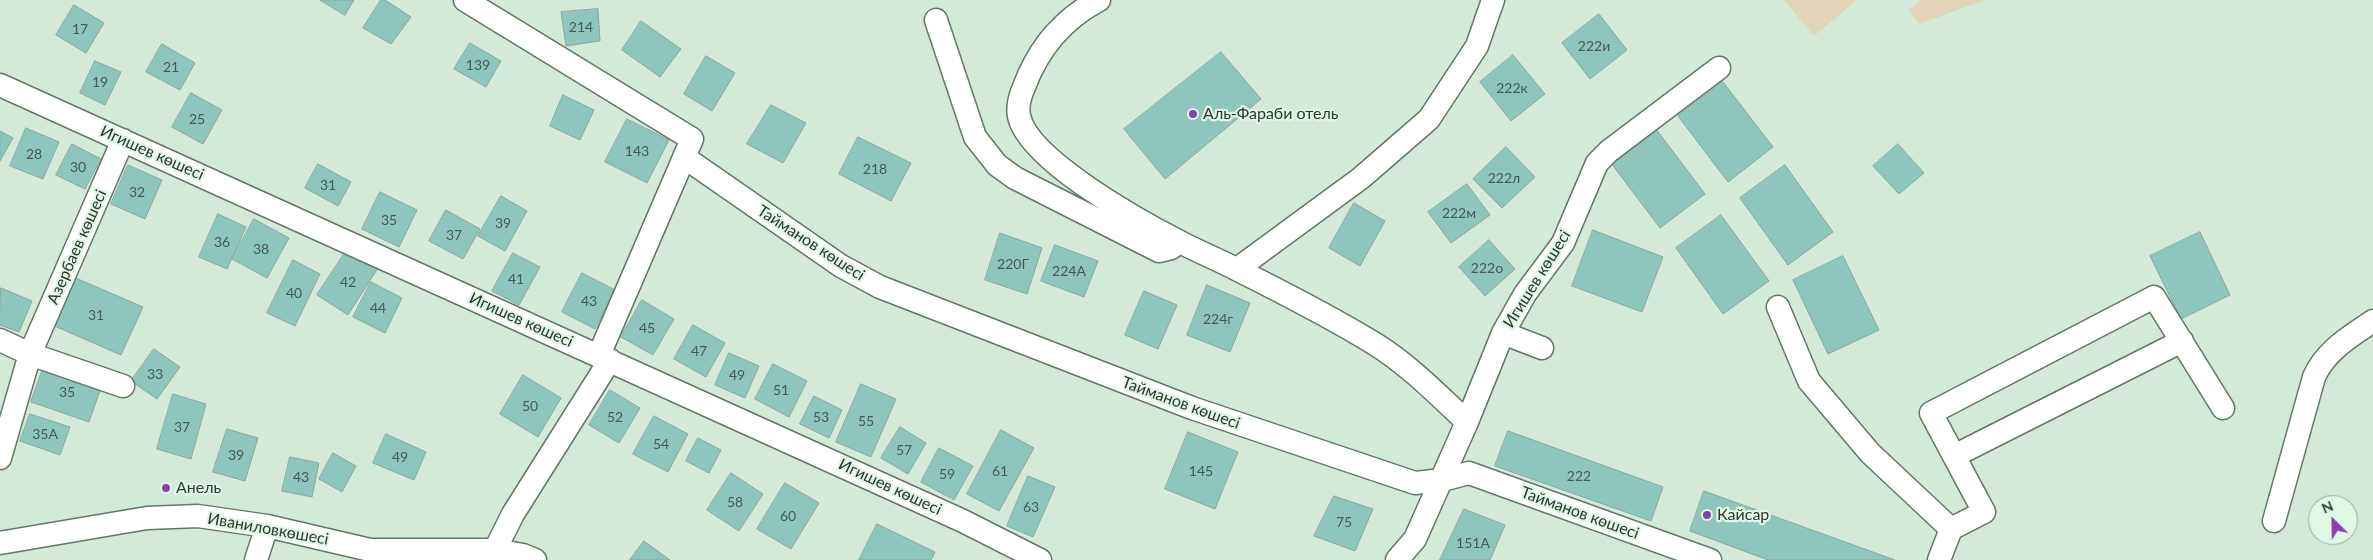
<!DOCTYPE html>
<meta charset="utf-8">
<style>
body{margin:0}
#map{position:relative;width:2373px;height:560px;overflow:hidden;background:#d4ead8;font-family:Lato,sans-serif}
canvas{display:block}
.north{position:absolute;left:2308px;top:495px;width:50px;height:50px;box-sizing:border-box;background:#e1f7e5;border:1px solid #99aa9d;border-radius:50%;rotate:337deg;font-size:14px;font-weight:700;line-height:20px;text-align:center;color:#2e3730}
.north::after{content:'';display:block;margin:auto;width:18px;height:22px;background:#8741b4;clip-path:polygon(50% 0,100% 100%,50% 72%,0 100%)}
</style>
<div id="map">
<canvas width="2373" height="560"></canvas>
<div class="north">N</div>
</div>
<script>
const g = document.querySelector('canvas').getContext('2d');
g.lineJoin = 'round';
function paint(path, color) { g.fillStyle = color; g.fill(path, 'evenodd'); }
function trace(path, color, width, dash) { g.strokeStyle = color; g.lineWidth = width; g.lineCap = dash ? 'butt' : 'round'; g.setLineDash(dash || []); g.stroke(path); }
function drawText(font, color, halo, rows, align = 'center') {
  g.font = font + ' Lato,sans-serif'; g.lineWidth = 4.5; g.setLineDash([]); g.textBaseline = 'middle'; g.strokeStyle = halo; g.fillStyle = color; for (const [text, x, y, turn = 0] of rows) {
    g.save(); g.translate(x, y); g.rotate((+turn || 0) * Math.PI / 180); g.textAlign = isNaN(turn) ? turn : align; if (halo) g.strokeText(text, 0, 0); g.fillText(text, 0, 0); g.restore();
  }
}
const green = new Path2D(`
 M 1784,0 L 1857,0 L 1814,36 Z
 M 1920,0 L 1985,0 L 1919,24 L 1909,10 Z`);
const building = new Path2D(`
 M 320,0 L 354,0 L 345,15 Z
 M 381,0 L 385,0 L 411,17 L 391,44 L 363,28 Z
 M 74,5 L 104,23 L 86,53 L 56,35 Z
 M 598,9 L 600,41 L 566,46 L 561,12 Z
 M 1599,14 L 1627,50 L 1590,79 L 1562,43 Z
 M 641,21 L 681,49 L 660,77 L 622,50 Z
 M 470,43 L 501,61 L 486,87 L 454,69 Z
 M 162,44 L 195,63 L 180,90 L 146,72 Z
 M 1221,52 L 1261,99 L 1165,179 L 1124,129 Z
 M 1513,55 L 1545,94 L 1511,121 L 1480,82 Z
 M 706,56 L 735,73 L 712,111 L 684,94 Z
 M 95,61 L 121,72 L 105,105 L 80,93 Z
 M 1723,82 L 1773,147 L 1728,182 L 1678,116 Z
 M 191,93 L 222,110 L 203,144 L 172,127 Z
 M 563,95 L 594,110 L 580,140 L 550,126 Z
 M 771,105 L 806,123 L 783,163 L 747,144 Z
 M 627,119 L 669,140 L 647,183 L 605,162 Z
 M 26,128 L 59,142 L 43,179 L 10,166 Z
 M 1656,129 L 1705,194 L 1660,228 L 1611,163 Z
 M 0,131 L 13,138 L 0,161 Z
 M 858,137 L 911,163 L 891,201 L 839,174 Z
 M 72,144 L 101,159 L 85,189 L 56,175 Z
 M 1898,144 L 1924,173 L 1899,194 L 1873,166 Z
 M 1506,147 L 1535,177 L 1502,208 L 1473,179 Z
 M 318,164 L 351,182 L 338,206 L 305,188 Z
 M 128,165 L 162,180 L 145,219 L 111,204 Z
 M 1785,165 L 1833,232 L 1788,265 L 1740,198 Z
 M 1467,184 L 1490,215 L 1451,243 L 1428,212 Z
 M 380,192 L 417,210 L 399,247 L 362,229 Z
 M 501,196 L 527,211 L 505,251 L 478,236 Z
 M 1354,203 L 1385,221 L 1360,266 L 1329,248 Z
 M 446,210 L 480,229 L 463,259 L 429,241 Z
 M 218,214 L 246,227 L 227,269 L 199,257 Z
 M 1721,215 L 1769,281 L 1723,314 L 1676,248 Z
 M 254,219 L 289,238 L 267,278 L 232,259 Z
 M 1593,230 L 1663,257 L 1642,312 L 1572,286 Z
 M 2200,232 L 2230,295 L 2181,319 L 2150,256 Z
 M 1000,233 L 1042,248 L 1027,294 L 985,280 Z
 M 1489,240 L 1515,269 L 1485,296 L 1459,267 Z
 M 1055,245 L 1098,261 L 1084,297 L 1041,281 Z
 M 348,248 L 378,268 L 348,315 L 317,295 Z
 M 513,253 L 540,267 L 519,305 L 492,291 Z
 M 1843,256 L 1879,330 L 1828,354 L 1793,280 Z
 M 293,260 L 320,274 L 295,326 L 267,313 Z
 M 582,273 L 615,290 L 595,329 L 562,312 Z
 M 71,276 L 143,307 L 121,355 L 50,324 Z
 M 371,282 L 402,298 L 385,333 L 353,317 Z
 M 1207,285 L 1250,303 L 1230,352 L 1187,335 Z
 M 1,288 L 32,301 L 19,332 L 0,325 Z
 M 1144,291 L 1177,305 L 1158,349 L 1125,335 Z
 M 642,300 L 674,319 L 653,355 L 621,337 Z
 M 693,325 L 725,343 L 706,377 L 674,359 Z
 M 154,349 L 180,367 L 157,399 L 131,381 Z
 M 729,353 L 759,366 L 745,398 L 715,385 Z
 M 45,363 L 103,382 L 89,422 L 31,402 Z
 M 773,364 L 807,381 L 789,417 L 755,399 Z
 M 523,375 L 561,398 L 538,437 L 500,414 Z
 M 861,384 L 896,399 L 871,457 L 836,442 Z
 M 610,390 L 640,408 L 619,443 L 589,425 Z
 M 173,394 L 206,404 L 191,459 L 157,449 Z
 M 814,396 L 842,410 L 829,438 L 800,424 Z
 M 30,414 L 70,427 L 60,455 L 20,441 Z
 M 654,416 L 688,434 L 668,472 L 633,454 Z
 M 900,427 L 926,443 L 908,474 L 881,458 Z
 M 227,429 L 258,438 L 245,481 L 213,472 Z
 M 1001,430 L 1034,448 L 999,511 L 967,494 Z
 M 1508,431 L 1663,487 L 1651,521 L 1495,466 Z
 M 1188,432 L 1238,452 L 1215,509 L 1165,489 Z
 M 386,434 L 426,452 L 414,480 L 373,463 Z
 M 698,438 L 721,450 L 709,473 L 686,461 Z
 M 939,448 L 973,466 L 954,500 L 921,482 Z
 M 333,453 L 356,466 L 342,492 L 319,479 Z
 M 290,457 L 319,463 L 312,497 L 282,491 Z
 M 731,473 L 763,494 L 739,531 L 707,510 Z
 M 1028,476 L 1055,487 L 1033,537 L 1007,526 Z
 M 785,483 L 819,503 L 791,549 L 757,529 Z
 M 1704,491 L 1895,560 L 1768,560 L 1690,531 Z
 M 1334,496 L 1373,509 L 1355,551 L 1314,536 Z
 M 1464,509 L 1505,525 L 1490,560 L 1440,560 Z
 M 877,524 L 935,552 L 931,560 L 859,560 Z
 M 644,541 L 670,560 L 630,560 Z`);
const minor = new Path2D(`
 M 465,0 L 692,139 L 599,355
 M 1099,0 C 1063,19 1038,49 1024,87 C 1020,96 1017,106 1019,116 C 1028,160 1141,222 1180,242 C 1199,252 1219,260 1238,270 C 1284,293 1331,317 1375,344 C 1409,365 1438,395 1467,422
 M 936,20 L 975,137 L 997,165 L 1015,178 L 1159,251 L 1171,248 L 1179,242
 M 0,85 L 963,521 L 1040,560
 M 684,157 L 841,266 L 880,287 L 1192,408 L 1415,483 L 1442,480 L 1469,473 L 1710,560
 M 1237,269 L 1361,178 L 1429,119 L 1477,46 L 1493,0
 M 1778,307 L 1809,381 L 1870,453 L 1951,529
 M 1503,333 L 1542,348
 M 0,340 L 30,354 L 123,386
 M 1954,456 L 2182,341
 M 0,458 L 30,354 L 123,140
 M 2274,521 L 2314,377 C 2326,350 2350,337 2373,321
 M 0,543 L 147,518 L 198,516 L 267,526 L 370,550 L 495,550 L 523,555 L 535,560
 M 495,550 L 513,514 L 610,360
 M 256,560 L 267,526
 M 1397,560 L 1415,539 L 1467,422 L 1503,333 L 1525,294 L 1563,243 L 1597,163 L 1609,151 L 1719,68
 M 1939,560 L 1951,529 L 1984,512 L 1931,413 L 2154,297 L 2223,408`);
const markers = [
 [1193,114,5,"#8741b4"],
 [166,488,5,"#8741b4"],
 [1707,515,5,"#8741b4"]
];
const numberNames = [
 ["214",581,27],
 ["17",80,29],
 ["222и",1594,46],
 ["139",478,65],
 ["21",171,67],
 ["19",100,82],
 ["222к",1512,88],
 ["25",197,119],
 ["143",637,151],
 ["28",34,154],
 ["30",78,167],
 ["218",875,169],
 ["222л",1504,178],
 ["31",328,185],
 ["32",137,192],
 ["222м",1459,213],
 ["35",389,220],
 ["39",503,223],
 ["37",454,235],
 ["36",222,242],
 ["38",261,249],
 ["220Г",1013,264],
 ["222о",1487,268],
 ["224А",1069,271],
 ["41",516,279],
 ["42",348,282],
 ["40",294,293],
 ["43",589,301],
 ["44",378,308],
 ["31",96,315],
 ["224г",1218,319],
 ["45",647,328],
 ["47",699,351],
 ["33",155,374],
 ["49",737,375],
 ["51",781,390],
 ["35",67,392],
 ["50",530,406],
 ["52",615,417],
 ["53",821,417],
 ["55",866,421],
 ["37",182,427],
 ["35А",45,434],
 ["54",661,444],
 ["57",904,450],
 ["39",236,455],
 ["49",400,457],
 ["61",1000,471],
 ["145",1201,471],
 ["59",947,474],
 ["222",1579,476],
 ["43",301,477],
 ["58",735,502],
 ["63",1031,507],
 ["60",788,516],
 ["75",1344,522],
 ["151А",1473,543]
];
const poiNames = [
 ["Аль-Фараби отель",1203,114],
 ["Анель",176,488],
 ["Кайсар",1717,515]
];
const streetNames = [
 ["Игишев көшесі",152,153,24],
 ["Тайманов көшесі",811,243,33],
 ["Азербаев көшесі",77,247,-66],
 ["Игишев көшесі",1537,279,-58],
 ["Игишев көшесі",521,320,24],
 ["Тайманов көшесі",1181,403,20],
 ["Игишев көшесі",890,487,25],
 ["Тайманов көшесі",1580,513,20],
 ["Иваниловкөшесі",268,529,10]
];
paint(green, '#e0d5b9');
paint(building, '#8ec6bd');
trace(building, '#89a6a1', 1);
trace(minor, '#637767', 25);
trace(minor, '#fff', 22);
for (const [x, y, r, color] of markers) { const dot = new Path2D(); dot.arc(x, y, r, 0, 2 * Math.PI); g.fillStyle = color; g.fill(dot); trace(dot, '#e1f7e5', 2); }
drawText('14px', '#465b53', null, numberNames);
drawText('16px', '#2e3730', '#e1f7e5', poiNames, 'left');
drawText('16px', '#2e3730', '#e1f7e5', streetNames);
</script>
